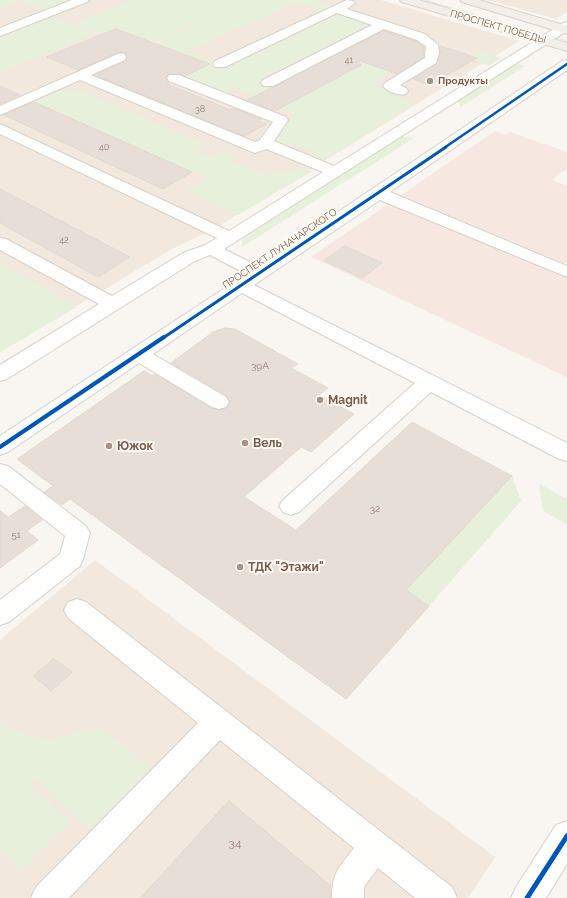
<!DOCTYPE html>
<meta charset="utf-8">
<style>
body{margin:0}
canvas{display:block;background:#f9f5f0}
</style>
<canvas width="567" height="898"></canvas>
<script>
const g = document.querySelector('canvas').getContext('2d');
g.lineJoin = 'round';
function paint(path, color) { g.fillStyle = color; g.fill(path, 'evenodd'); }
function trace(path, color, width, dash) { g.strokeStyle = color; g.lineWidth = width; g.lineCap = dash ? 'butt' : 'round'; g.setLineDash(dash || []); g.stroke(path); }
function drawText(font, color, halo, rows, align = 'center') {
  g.font = font + ' Raleway,sans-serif'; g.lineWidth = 4; g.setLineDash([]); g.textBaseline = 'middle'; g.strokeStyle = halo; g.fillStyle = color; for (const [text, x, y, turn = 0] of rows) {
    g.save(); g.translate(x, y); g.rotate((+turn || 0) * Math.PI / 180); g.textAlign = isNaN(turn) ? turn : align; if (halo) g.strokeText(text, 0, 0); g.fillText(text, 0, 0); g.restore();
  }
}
const residential = new Path2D(`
 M 0,0 L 381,0 L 519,41 L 214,229 L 172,249 L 0,352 Z
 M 488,0 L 567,0 L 567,12 L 556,19 Z
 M 95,560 L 495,857 L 468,898 L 0,898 L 0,640 Z`);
const commercial = new Path2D(`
 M 495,131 L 505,135 L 510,132 L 567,152 L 567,169 L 552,180 L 567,186 L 567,377 L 311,257 Z`);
const green = new Path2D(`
 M 0,0 L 78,0 L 48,11 L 20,1 L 0,8 Z
 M 134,0 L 313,0 L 332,6 L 324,10 L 297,2 L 187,51 L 228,67 L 341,13 L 371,24 L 260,79 L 304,96 L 400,44 L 423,54 L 371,84 L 396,93 L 403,100 L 413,105 L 322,161 L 311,156 L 317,152 L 292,142 L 285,145 L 276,142 L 293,113 L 232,88 L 222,93 L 172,73 L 157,80 L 135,52 L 194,25 L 191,24 L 152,42 L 140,38 C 119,46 95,31 75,23 Z
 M 50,17 L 94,34 L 0,72 L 0,36 Z
 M 479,51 L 501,58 L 489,66 L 473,60 L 477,58 L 471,56 Z
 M 517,63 L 525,66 L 461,107 L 457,101 Z
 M 79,90 L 205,144 L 194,150 L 212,158 L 224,152 L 237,157 L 231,161 L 265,175 L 307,168 L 313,171 L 238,215 L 188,191 L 208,179 L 48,108 L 17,121 L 8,115 L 58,91 Z
 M 400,137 L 414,138 L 242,247 L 243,238 Z
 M 0,263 L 77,307 L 0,352 Z
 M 512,476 L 521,501 L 429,606 L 406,590 Z
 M 539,484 L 567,499 L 567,524 L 543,511 Z
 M 0,720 L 7,727 L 30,737 L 53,739 L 84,729 L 105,730 L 152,770 L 92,831 L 36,779 L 31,785 L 70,822 L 21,871 L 0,850 Z`);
const building = new Path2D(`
 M 116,29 L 210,64 L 185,76 L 179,74 L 169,74 L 166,77 L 169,83 L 167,84 L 230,110 L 233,108 L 261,119 L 258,121 L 266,124 L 244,136 L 95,75 L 126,61 L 127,57 L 125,53 L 119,52 L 78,70 L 47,57 Z
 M 384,31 L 416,41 L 424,47 L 424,57 L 397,74 L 358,60 L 361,65 L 275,111 L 248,100 Z
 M 440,46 L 477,58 L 429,85 L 413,79 L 437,64 L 440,53 Z
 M 0,86 L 20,95 L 0,104 Z
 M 34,102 L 192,172 L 163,189 L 4,115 Z
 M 0,189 L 130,257 L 98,277 L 0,223 Z
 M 345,246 L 382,263 L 362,278 L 324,261 Z
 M 225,328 L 235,329 L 298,364 L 291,368 L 328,388 L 319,395 L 354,414 L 311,452 L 301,447 L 244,497 L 296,530 L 412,422 L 512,476 L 406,590 L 429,606 L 346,699 L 70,499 L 62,505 L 44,492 L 53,486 L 17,459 L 144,371 L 153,376 L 155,374 L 211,408 L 219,410 L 226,408 L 230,403 L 227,396 L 171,363 L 213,332 Z
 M 25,506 L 42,520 L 27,531 L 38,540 L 0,568 L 0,511 L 8,517 Z
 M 54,659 L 72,672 L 51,691 L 34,676 Z
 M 229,801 L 331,886 L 331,898 L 141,898 Z`);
const minor = new Path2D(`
 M 72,0 L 89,0 L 87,2 L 0,36 L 0,28 Z
 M 347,0 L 353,1 L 355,3 L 347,9 L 425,34 L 438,45 L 439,53 L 436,63 L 400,85 L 406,88 L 408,91 L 406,94 C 398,96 388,92 383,86 L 385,83 L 425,58 L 426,46 L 417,40 L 384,29 L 273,86 L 263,86 L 261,83 L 263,80 L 372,25 L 337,13 L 225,67 L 215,67 L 213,64 L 215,61 Z
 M 567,22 L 567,31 L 224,249 L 258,266 L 562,61 L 567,60 L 567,70 L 390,192 L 567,266 L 567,277 L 380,200 L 254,285 L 567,443 L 567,461 L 559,459 L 431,392 L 299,512 L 291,515 L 283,512 L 279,506 L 283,500 L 415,383 L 242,293 L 153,354 L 226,397 L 229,402 L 226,407 L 219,409 L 212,407 L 139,363 L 8,452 L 0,455 L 0,436 L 246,274 L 210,255 L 195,261 L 7,379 L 0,381 L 0,365 L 99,304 L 0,250 L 0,238 L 6,239 L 112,296 L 183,253 L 205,245 L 217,238 L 0,134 L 0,124 L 229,231 L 323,172 L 266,149 L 255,153 L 250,151 L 80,80 L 0,115 L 0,106 L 120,53 L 125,54 L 126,57 L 125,60 L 91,75 L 255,142 L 260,140 L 273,122 L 169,81 L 167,78 L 169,75 L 179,75 L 286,117 L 288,120 L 274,141 L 334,166 L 563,23 Z
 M 0,464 L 8,466 L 86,526 L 90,533 L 83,559 L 80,566 L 9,622 L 0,625 L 0,600 L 60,554 L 65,536 L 0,484 Z
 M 77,599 L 86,602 L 452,887 L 457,898 L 415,898 L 378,868 L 364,887 L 364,898 L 332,898 C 332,872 339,868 354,848 L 220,740 L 69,898 L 31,898 L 36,887 L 198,723 L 68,618 L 64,610 L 68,602 Z
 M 567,821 L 567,864 L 546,898 L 511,898 L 516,887 L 556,825 Z`);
const major = new Path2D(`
 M 400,0 L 419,0 L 567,43 L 567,51 L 402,2 Z
 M 460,0 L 479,0 L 567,26 L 567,34 L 462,2 Z`);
const tram = new Path2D(`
 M 425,0 L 567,41`);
const cyclewayFar3 = new Path2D(`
 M 444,148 L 567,64`);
const cyclewayFar2 = new Path2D(`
 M 163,338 L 446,147`);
const cyclewayFar1 = new Path2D(`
 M 0,447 L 164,337`);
const cycleway = new Path2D(`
 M 527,898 L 567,836`);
const markers = [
 [430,81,4,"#a69286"],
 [320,400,4,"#a69286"],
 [245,443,4,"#a69286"],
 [109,446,4,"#a69286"],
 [240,567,4,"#a69286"]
];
const farNumbernames = [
 ["41",349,60],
 ["38",200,109],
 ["40",104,147],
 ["42",64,240]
];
const farStreetnames = [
 ["ПРОСПЕКТ ПОБЕДЫ",498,27,16],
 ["ПРОСПЕКТ ЛУНАЧАРСКОГО",280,249,-34]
];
const farPoinames = [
 ["Продукты",438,81]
];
const numberNames = [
 ["39А",260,366],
 ["32",375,509],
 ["51",16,535]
];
const poiNames = [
 ["Magnit",328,400],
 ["Вель",253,443],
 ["Южок",117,446],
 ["ТДК \"Этажи\"",248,567]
];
const nearNumbernames = [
 ["34",235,843]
];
paint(residential, '#f2e8de');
paint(commercial, '#f6e8e1');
paint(green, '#e7f0db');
paint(building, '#e6ded7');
trace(building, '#e2d8d2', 1);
trace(minor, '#d7d1cb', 2);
trace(major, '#dad1cc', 2);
paint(minor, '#fefefd');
paint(major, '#f3eee8');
trace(tram, '#e6e3e7', 1);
trace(cyclewayFar3, '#0057b8', 2.5);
trace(cyclewayFar2, '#0057b8', 3);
trace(cyclewayFar1, '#0057b8', 4);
trace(cycleway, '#0057b8', 5);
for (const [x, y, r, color] of markers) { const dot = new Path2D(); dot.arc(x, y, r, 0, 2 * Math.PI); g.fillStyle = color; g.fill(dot); trace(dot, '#fffaf3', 1.5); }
drawText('9px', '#977e72', null, farNumbernames);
drawText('10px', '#7a5c4d', '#fffaf3', farStreetnames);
drawText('bold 10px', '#7a5c4d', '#fffaf3', farPoinames, 'left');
drawText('10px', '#977e72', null, numberNames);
drawText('bold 12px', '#7a5c4d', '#fffaf3', poiNames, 'left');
drawText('12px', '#977e72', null, nearNumbernames);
</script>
